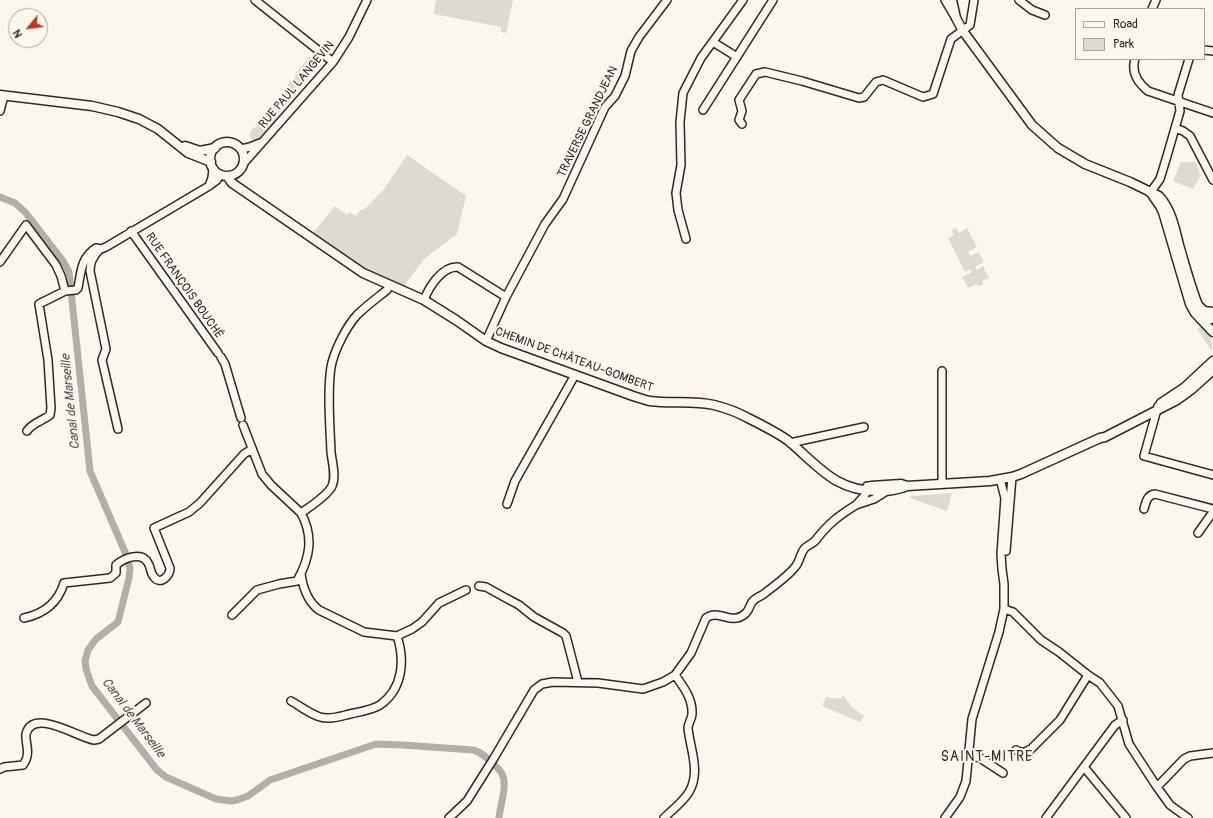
<!DOCTYPE html>
<meta charset="utf-8">
<style>
body{margin:0}
#map{position:relative;width:1213px;height:818px;overflow:hidden;background:#fbf7ec;font-family:Pangolin,sans-serif}
canvas{display:block}
.legend{position:absolute;left:1075px;top:8px;width:130px;height:52px;box-sizing:border-box;background:#fbf7ec;border:1px solid #a8a59f;margin:0;padding:5px 7px;list-style:none;font-size:12px;color:#2b2b2b}
.legend li{display:flex;align-items:center;gap:8px;height:20px}
.legend b{width:20px;border:1px solid #a8a59f}
.north{position:absolute;left:8px;top:8px;width:40px;height:40px;box-sizing:border-box;background:#fbf7ec;border:1px solid #a8a59f;border-radius:50%;rotate:241deg;font-size:11px;font-weight:700;line-height:16px;text-align:center;color:#2b2b2b}
.north::after{content:'';display:block;margin:auto;width:14px;height:18px;background:#c8321e;clip-path:polygon(50% 0,100% 100%,50% 72%,0 100%)}
</style>
<div id="map">
<canvas width="1213" height="818"></canvas>
<ul class="legend">
<li><b style="height:5px;background:#fbf7ec"></b>Road</li>
<li><b style="height:11px;background:#dddad0"></b>Park</li>
</ul>
<div class="north">N</div>
</div>
<script>
const g = document.querySelector('canvas').getContext('2d');
g.lineJoin = 'round';
function paint(path, color) { g.fillStyle = color; g.fill(path, 'evenodd'); }
function trace(path, color, width, dash) { g.strokeStyle = color; g.lineWidth = width; g.lineCap = dash ? 'butt' : 'round'; g.setLineDash(dash || []); g.stroke(path); }
function drawText(font, color, halo, rows, align = 'center') {
  g.font = font + ' Pangolin,sans-serif'; g.lineWidth = 4; g.setLineDash([]); g.textBaseline = 'middle'; g.strokeStyle = halo; g.fillStyle = color; for (const [text, x, y, turn = 0] of rows) {
    g.save(); g.translate(x, y); g.rotate((+turn || 0) * Math.PI / 180); g.textAlign = isNaN(turn) ? turn : align; if (halo) g.strokeText(text, 0, 0); g.fillText(text, 0, 0); g.restore();
  }
}
const green = new Path2D(`
 M 436,0 L 513,0 L 506,33 L 501,32 L 501,27 L 434,14 Z
 M 310,56 L 316,62 L 314,68 L 308,72 C 306,79 299,91 292,94 C 290,102 285,104 281,110 C 274,122 268,136 255,143 L 249,136 L 252,129 L 259,125 L 263,117 L 268,114 L 270,109 L 284,94 L 288,84 L 291,80 L 294,79 L 297,72 Z
 M 407,155 L 466,196 L 457,234 L 424,259 L 404,286 L 363,268 L 313,233 L 335,206 L 347,215 L 350,212 L 355,216 L 362,209 L 364,210 L 384,189 Z
 M 1181,162 L 1195,162 L 1201,175 L 1193,189 L 1173,181 Z
 M 956,228 L 959,233 L 967,228 L 977,247 L 968,252 L 970,256 L 979,252 L 984,262 L 975,267 L 977,270 L 983,266 L 989,278 L 982,281 L 983,284 L 979,286 L 977,284 L 968,288 L 962,277 L 972,272 L 970,269 L 965,272 L 948,238 L 954,235 L 951,230 Z
 M 1200,327 L 1204,327 C 1211,335 1213,342 1212,352 L 1197,328 Z
 M 952,493 L 947,511 L 910,498 L 910,496 Z
 M 843,695 L 853,708 L 864,716 L 860,722 L 822,706 L 826,697 L 841,699 Z`);
const canal = new Path2D(`
 M 0,197 L 15,203 L 25,212 L 63,261 L 69,272 L 90,471 L 125,552 L 130,568 L 129,578 L 118,622 L 96,639 L 88,650 L 85,661 L 86,669 L 92,686 L 157,770 L 166,777 L 216,799 L 231,801 L 237,800 L 248,796 L 270,780 L 376,744 L 403,745 L 473,750 C 481,752 486,757 491,762 C 495,766 500,769 502,774 C 508,785 500,805 499,818`);
const minor = new Path2D(`
 M 255,0 L 333,62
 M 945,0 L 955,17
 M 1019,0 L 1032,10 L 1045,15
 M 1152,9 L 1156,0
 M 713,42 L 737,57
 M 1204,50 L 1213,51
 M 1135,59 C 1131,72 1138,83 1148,91 L 1213,113
 M 703,110 L 773,0
 M 0,111 L 4,96
 M 742,124 L 739,120 L 742,111 L 739,100 L 756,74 L 765,72 L 802,81 L 859,98 L 864,97 L 876,82 L 883,80 L 923,97 L 933,94 L 951,39 L 970,25 L 974,0
 M 1175,128 L 1183,131 L 1190,136 L 1213,180
 M 241,149 L 250,147 L 260,143
 M 244,163 L 333,62 L 349,37 L 367,0
 M 209,186 L 212,178 L 213,169
 M 1150,193 L 1160,179 L 1167,156 L 1180,111 L 1178,95 L 1189,59
 M 131,231 L 218,353
 M 686,239 L 678,210 L 676,193 L 681,165 L 680,122 L 683,93 L 701,58 L 743,0
 M 99,250 C 93,257 90,262 90,271 L 106,349 L 102,360 L 118,429
 M 0,262 L 26,225 L 56,265 L 61,276 L 65,291
 M 424,300 C 429,287 442,266 458,267 L 506,297
 M 486,341 L 506,297 L 545,224 L 563,199 L 605,107 L 615,96 L 625,76 L 631,51 L 639,37 L 667,0
 M 221,357 L 225,364 L 241,418
 M 1158,406 L 1144,456 L 1213,475
 M 243,425 L 262,474 L 271,485 L 301,513 C 311,506 324,498 331,488 C 337,478 332,462 331,452 C 330,424 327,394 331,367 C 334,351 346,327 357,315 C 366,306 377,298 387,290 L 389,285
 M 27,431 C 32,423 42,421 50,415 L 51,408 L 48,360 L 39,304 L 65,291 L 76,290 L 78,288 C 81,271 81,258 96,248 L 101,249 L 106,247 L 209,186 L 217,180 L 220,174
 M 790,443 L 864,427
 M 942,484 L 942,371
 M 867,486 L 865,495 L 856,505 L 874,499 L 888,490
 M 507,504 L 515,481 L 575,375
 M 1144,509 C 1146,502 1147,495 1155,494 L 1213,509
 M 1198,533 L 1213,512
 M 1006,551 L 1012,477
 M 301,574 C 303,588 307,601 319,610 L 364,632 L 397,636 L 412,629 L 422,622 L 439,603 L 466,590
 M 479,586 L 486,587 L 504,597 L 519,605 L 534,617 L 563,633 L 566,636 L 578,682
 M 1004,609 L 1013,612 L 1041,640 L 1059,652 L 1088,675 L 1100,683 L 1118,706 L 1129,744 L 1157,787 L 1170,805 L 1188,818
 M 232,615 L 257,590 L 279,584 L 297,581 C 310,558 314,537 301,513
 M 24,618 C 43,614 58,603 64,583 L 110,578 L 116,573 L 116,565 C 124,558 142,551 148,563 C 151,567 150,573 154,577 C 161,586 170,575 170,568 L 154,528 L 189,512 L 200,503 L 244,454 L 252,449
 M 291,701 C 300,706 310,714 320,717 C 330,720 341,716 350,714 C 359,712 372,710 380,705 C 403,689 405,660 397,636
 M 1016,750 L 1023,753 L 1031,749 L 1060,720 L 1088,675
 M 969,755 L 980,758 L 1003,773
 M 1084,767 L 1126,818
 M 0,769 L 4,767 L 23,765 C 25,762 27,759 27,756 C 29,749 25,741 26,734 C 33,707 79,738 94,740 L 99,739 L 146,703
 M 1157,787 L 1184,759 L 1190,756 L 1213,753
 M 449,818 L 467,801 L 494,758 L 534,690 L 542,684 L 553,682 L 598,683 L 643,689 L 663,682 L 675,675 L 691,653 L 706,618 C 720,608 731,627 746,613 C 750,609 750,603 754,600 C 757,597 762,596 765,593 C 773,587 789,575 795,567 C 800,562 800,553 805,548 C 808,545 812,544 815,541 C 828,524 838,516 856,505
 M 664,818 C 672,810 683,802 689,792 C 701,772 690,749 688,728 C 688,723 692,719 692,714 C 693,699 683,686 675,675
 M 945,818 L 960,797 L 966,781 L 972,719 L 999,632 L 1004,609 L 1004,584 L 1002,569 L 1001,554 L 1005,498 L 1000,479
 M 1046,818 L 1115,725 L 1123,720`);
const tertiary = new Path2D(`
 M 952,0 L 956,18 L 963,31 L 1032,125 L 1058,148 L 1085,164 L 1130,182 L 1159,196 C 1171,209 1175,228 1179,245 C 1185,265 1190,285 1198,305 L 1204,311 L 1213,312
 M 0,95 L 92,106 L 118,112 L 139,119 L 158,129 L 188,153 L 211,162
 M210 159a17 17 0 1 1 34 0a17 17 0 1 1-34 0Z
 M 185,146 L 200,151 L 215,148
 M 227,176 L 232,183 L 363,273 L 424,300 L 456,320 L 486,341 L 501,348 L 633,396 C 639,398 645,400 650,401 C 671,404 693,400 714,405 C 726,408 737,412 748,418 C 760,424 780,434 790,442 C 820,468 837,492 880,491 C 889,491 898,490 907,486
 M 1153,196 L 1160,206 L 1163,212 L 1190,304 L 1195,313 L 1213,332
 M 1200,318 L 1213,319
 M 1161,403 L 1185,387 L 1213,361
 M 871,486 L 901,484 L 907,486 L 990,481 L 1012,477 L 1021,474 L 1100,438 L 1105,437 L 1177,400 L 1192,389 L 1213,370`);
const streetNames = [
 ["RUE PAUL LANGEVIN",297,85,-50],
 ["TRAVERSE GRANDJEAN",588,122,-64],
 ["RUE FRANÇOIS BOUCHÉ",184,286,55],
 ["CHEMIN DE CHÂTEAU-GOMBERT",574,360,20]
];
const waterNames = [
 ["Canal de Marseille",71,402,-96],
 ["Canal de Marseille",133,718,53]
];
const quarterNames = [
 ["SAINT-MITRE",987,757]
];
paint(green, '#dddad0');
trace(canal, '#b1afa7', 7);
trace(minor, '#2b2b2b', 10);
trace(tertiary, '#2b2b2b', 11);
trace(minor, '#fbf7ec', 7);
trace(tertiary, '#fbf7ec', 8);
drawText('12px', '#2b2b2b', '#fbf7ec', streetNames);
drawText('italic 13px', '#5a5956', '#fbf7ec', waterNames);
g.letterSpacing = '1px';
drawText('14px', '#2b2b2b', '#fbf7ec', quarterNames);
g.letterSpacing = '0px';
</script>
